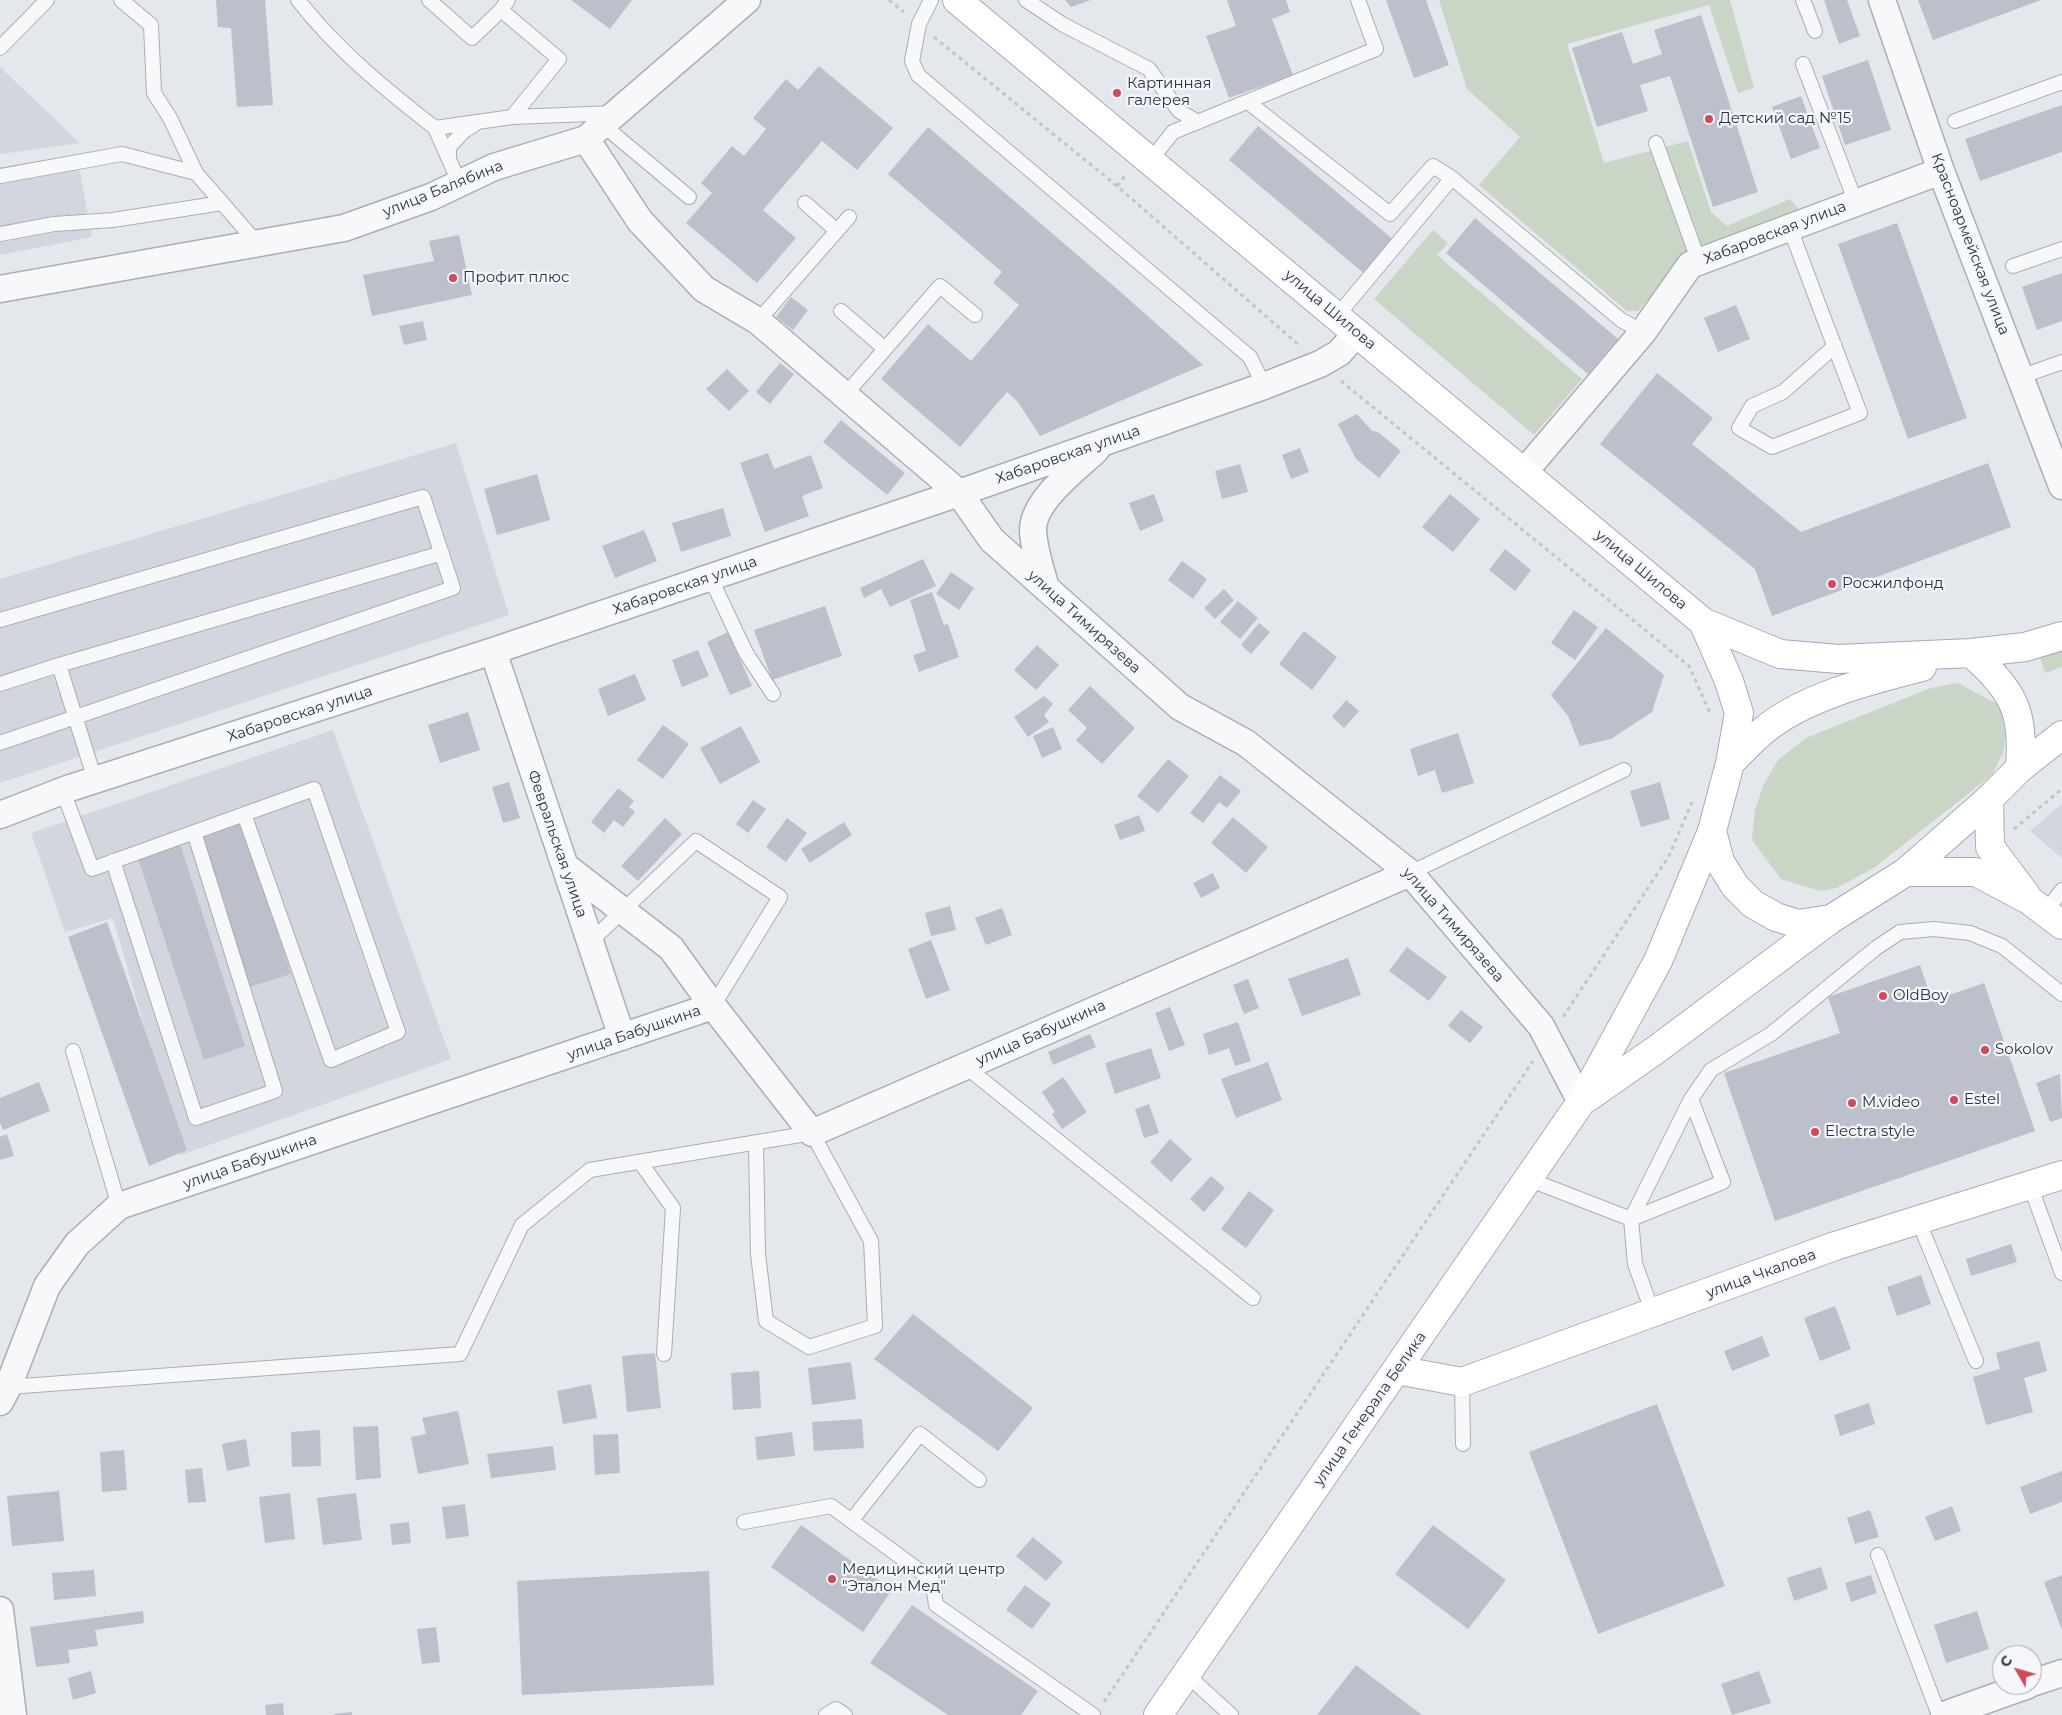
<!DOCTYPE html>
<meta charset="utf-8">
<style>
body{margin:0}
#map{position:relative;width:2062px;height:1715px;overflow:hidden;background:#e4e7ec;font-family:Montserrat,sans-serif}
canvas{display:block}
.north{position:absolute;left:1992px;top:1645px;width:50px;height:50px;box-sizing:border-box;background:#f4f6f9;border:1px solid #a4a8b1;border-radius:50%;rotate:308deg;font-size:14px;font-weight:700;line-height:20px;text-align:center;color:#2b3445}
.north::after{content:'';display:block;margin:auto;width:18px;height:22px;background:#d1495b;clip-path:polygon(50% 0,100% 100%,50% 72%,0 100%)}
</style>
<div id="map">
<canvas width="2062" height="1715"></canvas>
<div class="north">С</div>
</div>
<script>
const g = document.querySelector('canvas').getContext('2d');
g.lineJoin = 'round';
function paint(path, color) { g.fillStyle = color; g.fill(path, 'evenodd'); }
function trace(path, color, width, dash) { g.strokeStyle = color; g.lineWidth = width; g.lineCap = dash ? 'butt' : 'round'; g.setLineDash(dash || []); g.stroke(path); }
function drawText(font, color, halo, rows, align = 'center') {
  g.font = font + ' Montserrat,sans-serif'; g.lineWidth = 4.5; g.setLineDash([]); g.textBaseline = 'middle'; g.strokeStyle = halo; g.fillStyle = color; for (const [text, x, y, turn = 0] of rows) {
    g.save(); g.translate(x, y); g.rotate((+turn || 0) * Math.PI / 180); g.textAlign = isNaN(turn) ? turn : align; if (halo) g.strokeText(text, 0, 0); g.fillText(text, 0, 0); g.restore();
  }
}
const built = new Path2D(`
 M 0,67 L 80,143 L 0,154 Z
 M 79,167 L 92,237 L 0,255 L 0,182 Z
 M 456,443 L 509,615 L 0,783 L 0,579 Z
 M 333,730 L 451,1059 L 181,1155 L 113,918 L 65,932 L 31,833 Z
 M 2062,804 L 2062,858 L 2030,831 Z`);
const green = new Path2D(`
 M 1439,0 L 1730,0 L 1754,88 L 1738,93 L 1709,5 L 1567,44 L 1604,163 L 1688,141 L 1711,212 L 1727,226 L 1790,199 L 1803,214 L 1664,282 L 1638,311 L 1627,311 L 1479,185 L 1520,137 L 1467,89 Z
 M 1433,230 L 1448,243 L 1437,255 L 1582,379 L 1534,435 L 1374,299 Z
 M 2062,647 L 2062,667 L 2045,673 L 2039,655 Z
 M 1958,683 L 1999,705 L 2007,729 L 2003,753 L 1992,775 L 1875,867 L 1837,888 L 1820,891 L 1781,879 L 1752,840 L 1755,810 L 1763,786 L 1778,760 L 1806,738 L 1931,688 Z`);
const building = new Path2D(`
 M 216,0 L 265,0 L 273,105 L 237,107 L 231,28 L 218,27 Z
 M 571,0 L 632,0 L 610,29 Z
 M 1065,0 L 1091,0 L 1071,7 Z
 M 1227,0 L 1286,0 L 1290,12 L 1272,19 L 1293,75 L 1229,98 L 1206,36 L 1236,26 Z
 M 1386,0 L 1426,0 L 1449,65 L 1414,78 Z
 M 1824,0 L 1847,0 L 1860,36 L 1839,44 Z
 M 1918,0 L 2041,0 L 1933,40 Z
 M 1701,15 L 1758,192 L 1713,207 L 1670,76 L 1640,85 L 1648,111 L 1597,127 L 1572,48 L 1622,32 L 1633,64 L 1662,54 L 1654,30 Z
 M 1868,60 L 1891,130 L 1845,145 L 1822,76 Z
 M 819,66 L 893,128 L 857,170 L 822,141 L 763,210 L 796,238 L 757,283 L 686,223 L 712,193 L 701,183 L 732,146 L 744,156 L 766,129 L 753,118 L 786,79 L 798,90 Z
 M 1801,96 L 1820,148 L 1791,159 L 1772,107 Z
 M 2062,105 L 2062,152 L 1980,181 L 1965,139 Z
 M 1258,126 L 1402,247 L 1373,281 L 1229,160 Z
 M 928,127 L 1116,288 L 1203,365 L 1040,436 L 1018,402 L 1007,392 L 960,447 L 881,379 L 928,324 L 971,361 L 1019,305 L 993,283 L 1002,272 L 888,174 Z
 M 1475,218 L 1618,339 L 1588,374 L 1446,253 Z
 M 1897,223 L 1967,418 L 1908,439 L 1838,244 Z
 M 459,235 L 472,295 L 372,316 L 363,275 L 434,261 L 429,241 Z
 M 2062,273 L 2062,321 L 2037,330 L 2022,287 Z
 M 791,297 L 808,310 L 793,330 L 776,317 Z
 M 1736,305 L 1750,339 L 1718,352 L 1704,318 Z
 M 423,321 L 427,340 L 404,345 L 399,326 Z
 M 780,363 L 794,374 L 770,404 L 756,392 Z
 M 727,369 L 749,391 L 729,411 L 706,389 Z
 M 1657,373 L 1713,418 L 1692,444 L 1801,532 L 1988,463 L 2011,527 L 1772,616 L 1755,569 L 1600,444 Z
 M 1357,414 L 1372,431 L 1378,432 L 1401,451 L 1379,478 L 1356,459 L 1338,424 Z
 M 841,420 L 905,473 L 887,495 L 823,442 Z
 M 1300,448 L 1309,472 L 1291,479 L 1282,455 Z
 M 768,453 L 774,469 L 811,455 L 823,488 L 802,496 L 809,516 L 765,532 L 740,463 Z
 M 1240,464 L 1248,492 L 1222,499 L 1215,471 Z
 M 537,474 L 550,520 L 497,535 L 484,489 Z
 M 1154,494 L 1164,521 L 1140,531 L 1129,503 Z
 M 1450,494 L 1480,519 L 1453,552 L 1422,527 Z
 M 723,508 L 731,536 L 681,552 L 672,523 Z
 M 644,530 L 657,561 L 615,578 L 602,546 Z
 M 1505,549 L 1531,570 L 1515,591 L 1489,570 Z
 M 923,559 L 936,586 L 890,607 L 881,589 L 864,598 L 860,588 Z
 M 1182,561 L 1207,579 L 1193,599 L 1168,580 Z
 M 951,572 L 974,588 L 959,610 L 936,594 Z
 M 1224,589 L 1234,600 L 1215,619 L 1204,608 Z
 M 932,592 L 944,625 L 948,624 L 959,657 L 919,672 L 913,655 L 926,651 L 910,600 Z
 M 1238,601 L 1258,618 L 1240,639 L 1220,622 Z
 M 825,606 L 842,656 L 772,680 L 754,630 Z
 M 1574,610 L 1598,627 L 1575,660 L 1551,643 Z
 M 1259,623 L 1270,632 L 1251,654 L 1241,645 Z
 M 1606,628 L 1664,675 L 1652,712 L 1611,739 L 1580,746 L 1568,716 L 1551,695 Z
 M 1304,631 L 1337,657 L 1312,690 L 1279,664 Z
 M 728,632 L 752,686 L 730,695 L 707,642 Z
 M 1037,645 L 1059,665 L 1036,690 L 1014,670 Z
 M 698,650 L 709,676 L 682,687 L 672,660 Z
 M 635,674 L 646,700 L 608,716 L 598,689 Z
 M 1090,686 L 1135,728 L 1102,764 L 1076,740 L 1087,728 L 1068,710 Z
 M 1044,696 L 1053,704 L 1044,715 L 1049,722 L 1028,737 L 1014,717 Z
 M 1346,700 L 1359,711 L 1344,728 L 1332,717 Z
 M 468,712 L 480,750 L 440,763 L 428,725 Z
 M 663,725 L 689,744 L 663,779 L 637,760 Z
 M 741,726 L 760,762 L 720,784 L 700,748 Z
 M 1053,727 L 1062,749 L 1042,758 L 1033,736 Z
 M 1458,733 L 1474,783 L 1442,793 L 1435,770 L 1418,776 L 1410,749 Z
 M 1168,759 L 1189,776 L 1158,813 L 1137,796 Z
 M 1220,775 L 1241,791 L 1227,808 L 1219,802 L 1203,823 L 1190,813 Z
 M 509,782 L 520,818 L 503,823 L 492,787 Z
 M 1660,782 L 1670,819 L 1641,827 L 1630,791 Z
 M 618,788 L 634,801 L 629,807 L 635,812 L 623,827 L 614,820 L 604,833 L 591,822 Z
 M 753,800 L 766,809 L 748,833 L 736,824 Z
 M 1139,815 L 1145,831 L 1120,840 L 1114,825 Z
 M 1233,817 L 1268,847 L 1246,873 L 1211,843 Z
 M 665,818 L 682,834 L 638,881 L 621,866 Z
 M 787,818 L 807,833 L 786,862 L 766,847 Z
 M 241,821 L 291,974 L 249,987 L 199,834 Z
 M 844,822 L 852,835 L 810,863 L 801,849 Z
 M 180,844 L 245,1046 L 204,1060 L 138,858 Z
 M 1213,873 L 1220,888 L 1201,898 L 1193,883 Z
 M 950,906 L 956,930 L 931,936 L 925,913 Z
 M 1002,908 L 1012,935 L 986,945 L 975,918 Z
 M 107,922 L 187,1150 L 149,1166 L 68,937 Z
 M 931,940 L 950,990 L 926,999 L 908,949 Z
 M 1407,947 L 1447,977 L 1429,1001 L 1389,971 Z
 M 1348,958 L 1361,995 L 1302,1016 L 1288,979 Z
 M 1920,965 L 1932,1001 L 1984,983 L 2035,1131 L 1775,1221 L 1724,1073 L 1840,1033 L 1828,997 Z
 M 1248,979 L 1259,1008 L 1244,1014 L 1233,985 Z
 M 1170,1007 L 1185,1045 L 1169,1051 L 1155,1013 Z
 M 1461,1010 L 1483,1027 L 1470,1043 L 1448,1026 Z
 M 1238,1022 L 1251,1061 L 1235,1066 L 1229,1048 L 1209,1055 L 1203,1034 Z
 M 1090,1034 L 1096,1047 L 1053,1065 L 1048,1052 Z
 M 1151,1048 L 1161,1078 L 1115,1094 L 1105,1063 Z
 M 1268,1062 L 1282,1100 L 1236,1118 L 1221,1079 Z
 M 2060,1074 L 2062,1118 L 2050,1122 L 2036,1083 Z
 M 1063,1077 L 1087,1112 L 1062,1129 L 1052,1114 L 1055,1112 L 1042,1092 Z
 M 39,1082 L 50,1111 L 3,1130 L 0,1123 L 0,1098 Z
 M 1149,1104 L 1159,1133 L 1144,1138 L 1135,1109 Z
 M 7,1134 L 14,1156 L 0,1160 L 0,1137 Z
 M 1170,1139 L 1192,1159 L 1171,1182 L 1150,1162 Z
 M 1211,1176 L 1225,1188 L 1204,1212 L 1190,1199 Z
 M 1249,1191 L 1274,1210 L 1246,1248 L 1221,1229 Z
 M 2011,1244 L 2017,1262 L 1971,1276 L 1966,1259 Z
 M 1921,1275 L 1931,1304 L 1897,1316 L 1887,1287 Z
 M 1835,1306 L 1851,1349 L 1820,1361 L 1804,1318 Z
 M 913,1314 L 1033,1408 L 998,1451 L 874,1359 Z
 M 1762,1336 L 1770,1356 L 1732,1371 L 1724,1351 Z
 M 2039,1341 L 2047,1371 L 2024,1378 L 2033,1412 L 1986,1425 L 1973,1377 L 2000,1369 L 1996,1353 Z
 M 655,1353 L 661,1408 L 627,1412 L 622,1356 Z
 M 851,1362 L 856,1399 L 812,1405 L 808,1368 Z
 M 759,1371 L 761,1408 L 733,1410 L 731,1373 Z
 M 591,1384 L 597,1418 L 563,1424 L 557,1391 Z
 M 1869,1403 L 1875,1424 L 1840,1436 L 1834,1415 Z
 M 1657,1404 L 1725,1586 L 1598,1634 L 1529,1452 Z
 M 458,1411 L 469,1464 L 418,1474 L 411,1437 L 426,1434 L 422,1418 Z
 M 862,1419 L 864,1448 L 814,1451 L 812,1422 Z
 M 378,1426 L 381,1478 L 356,1480 L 353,1427 Z
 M 320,1430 L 321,1466 L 292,1467 L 291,1432 Z
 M 792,1432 L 795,1456 L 757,1460 L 755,1437 Z
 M 618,1434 L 620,1473 L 595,1475 L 593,1435 Z
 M 246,1439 L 250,1466 L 227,1471 L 222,1444 Z
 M 553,1446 L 556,1470 L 491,1478 L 487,1454 Z
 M 124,1450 L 127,1490 L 102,1492 L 100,1452 Z
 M 202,1468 L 206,1502 L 188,1503 L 185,1470 Z
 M 2062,1471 L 2062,1502 L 2030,1514 L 2020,1487 Z
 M 59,1491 L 64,1541 L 12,1546 L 7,1496 Z
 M 290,1493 L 295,1539 L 265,1543 L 259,1497 Z
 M 356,1493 L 362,1540 L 323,1545 L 317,1498 Z
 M 465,1504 L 469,1536 L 446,1539 L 442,1507 Z
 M 1952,1506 L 1961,1531 L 1935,1541 L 1925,1517 Z
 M 1870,1510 L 1879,1537 L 1855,1544 L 1847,1518 Z
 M 409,1522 L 411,1543 L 392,1545 L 390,1524 Z
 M 801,1525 L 892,1590 L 863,1632 L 771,1567 Z
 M 1433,1525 L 1506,1580 L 1468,1629 L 1395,1574 Z
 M 1033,1537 L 1063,1562 L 1046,1581 L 1016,1556 Z
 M 1821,1567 L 1828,1589 L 1794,1601 L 1787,1578 Z
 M 94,1570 L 96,1596 L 54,1600 L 52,1573 Z
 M 709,1571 L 714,1685 L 522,1695 L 517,1581 Z
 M 1871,1575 L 1877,1593 L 1851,1602 L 1845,1583 Z
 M 2062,1575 L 2062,1630 L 2044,1582 Z
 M 1025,1585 L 1051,1604 L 1032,1629 L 1006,1610 Z
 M 912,1605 L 1038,1691 L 1021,1715 L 948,1715 L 870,1663 Z
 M 143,1611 L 144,1623 L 95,1630 L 98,1646 L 68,1650 L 70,1663 L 36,1667 L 30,1627 Z
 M 1977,1611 L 1989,1649 L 1946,1663 L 1934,1625 Z
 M 436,1627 L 440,1662 L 422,1664 L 417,1629 Z
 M 1356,1665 L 1422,1715 L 1317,1715 Z
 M 91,1671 L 96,1693 L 73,1700 L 68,1678 Z
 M 1759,1671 L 1771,1703 L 1732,1715 L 1721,1684 Z
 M 283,1703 L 284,1715 L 266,1715 L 265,1705 Z
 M 352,1712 L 352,1715 L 334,1715 L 334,1714 Z`);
const path = new Path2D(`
 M 889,0 L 904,12
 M 934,37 L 1117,186 L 1300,346
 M 1117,186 L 1126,175
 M 1341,381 L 1689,666 L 1711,715
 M 2014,829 L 2062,789
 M 1563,1017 L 1669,856 L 1692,802
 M 1104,1702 L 1533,1061`);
const lane = new Path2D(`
 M 121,0 L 151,25 L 154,93 L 170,118 L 196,173
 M 298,0 C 337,50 385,89 435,128 L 512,117 L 615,113
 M 429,0 L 472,38 L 501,10 L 508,0
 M 931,0 L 919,24 L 912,61 L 918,75 L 1250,357 L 1264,386
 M 1026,0 L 1062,24 L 1149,69 L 1179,111 L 1198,122
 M 1803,0 L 1815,31
 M 501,10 L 559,59 L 512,117
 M 0,48 L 47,0
 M 1803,64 L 1856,203
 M 1248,102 L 1390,214 L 1433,166 L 1452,178
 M 1955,121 L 2062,82
 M 603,125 L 689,197
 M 435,128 L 459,182
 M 1656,143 L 1699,262
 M 449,159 L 449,147 L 464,131 L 474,125
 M 1150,161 L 1173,132 L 1376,49 L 1358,0
 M 0,176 L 122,154 L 196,173 L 257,243
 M 805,203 L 837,231
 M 1790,228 C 1813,290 1836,351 1860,413 L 1772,447 L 1739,428 L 1752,406 L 1783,392 L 1835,346
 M 0,234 L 54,224 L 113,220 L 222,203
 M 2013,266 L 2062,249
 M 841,311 L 885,349
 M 1337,316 L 1452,178 L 1621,320 L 1643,332
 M 758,321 L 849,217
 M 2020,377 L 2062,362
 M 845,395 L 940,286 L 975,315
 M 710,577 L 746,653 L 773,694
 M 0,620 L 423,497 L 453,588 L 0,743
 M 59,665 L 442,553
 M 0,684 L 59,665 L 95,780
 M 63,791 L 92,869 L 314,789 L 398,1032 L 331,1060 L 244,814
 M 113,861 L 196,1118 L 275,1091 L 194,832
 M 1410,873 L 1624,770
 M 2045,912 L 2062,890
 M 590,942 L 696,841 L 780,897 L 713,1006
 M 73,1051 L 119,1206
 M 965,1066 L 1253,1298
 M 640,1162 L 673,1208 L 664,1354
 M 1528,1179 L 1631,1219 L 1723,1182 L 1691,1099
 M 2030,1185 L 2062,1273
 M 1918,1220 L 1976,1361
 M 1653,1313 L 1635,1264 L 1631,1219 L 1691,1099 L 1711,1070 L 1771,1034 L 1876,948 L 1900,932 L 1934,929 L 1970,933 L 2002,946 L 2062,994
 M 1462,1382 L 1463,1444
 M 8,1387 L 460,1354 L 522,1225 L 590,1170 L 812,1133 L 871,1241 L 875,1326 L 809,1347 L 766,1321 L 758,1254 L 756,1143
 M 851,1521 L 920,1434 L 979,1480
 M 744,1522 L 831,1506 L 932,1580 L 936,1605 L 1093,1715
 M 1878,1555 L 1939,1715
 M 1186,1674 L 1231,1715
 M 826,1715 L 836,1709 L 845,1715`);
const street = new Path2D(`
 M 1882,0 L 1941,171 L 2062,486
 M 586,139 L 640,221 L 704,289 L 758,321 L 959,493 L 992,540 L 1180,707 L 1246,743 L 1410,873 L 1541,1026 L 1581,1102
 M 0,289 L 344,228 L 431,197 L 494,167 L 586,139 L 747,0
 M 1524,472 L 1643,332 L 1690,265 L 1941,171
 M 1046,588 C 1041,570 1034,550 1033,531 C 1032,501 1076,469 1096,450
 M 493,651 L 622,1037
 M 0,815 L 70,788 L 493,651 L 959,493 L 1264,386 L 1320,364 L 1339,353 L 1357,333
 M 565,866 L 671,948 L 713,1006
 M 0,1402 L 8,1387 L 47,1286 L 77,1244 L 119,1206 L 713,1006 L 812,1133 L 1410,873
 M 0,1610 L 13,1715
 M 2032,1683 L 2062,1673
 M 1944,1715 L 2028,1685`);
const secondary = new Path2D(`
 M 1989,799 L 1990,847 L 2026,895
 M 1906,872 L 1976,872 L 2029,900 L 2062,925
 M 1587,1098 L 1657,1049 L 1831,919
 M 1397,1370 L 1462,1382 L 1835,1246 L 2062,1175
 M 1158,1715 L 1581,1102 L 1658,961 L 1712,831`);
const primary = new Path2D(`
 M 957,0 L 1703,622 L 1780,654 L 1838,659 L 1971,653 L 2025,647 L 2062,636
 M 1703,622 L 1729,681 L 1739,713 L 1730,763 L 1712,831 L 1720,862 L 1735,886 L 1753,904 L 1776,917 L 1798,924 L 1831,919 L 1906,872 L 1989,799 L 2020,768 L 2062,735
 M 1971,653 C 2014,692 2024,710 2020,768
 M 1730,763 C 1741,752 1751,741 1763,731 C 1803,697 1871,680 1922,667`);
const markers = [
 [1117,93,5,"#d1495b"],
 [1709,119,5,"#d1495b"],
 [453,278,5,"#d1495b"],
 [1832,584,5,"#d1495b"],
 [1883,996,5,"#d1495b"],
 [1985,1050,5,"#d1495b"],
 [1954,1100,5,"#d1495b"],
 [1852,1103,5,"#d1495b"],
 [1815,1132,5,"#d1495b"],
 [832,1579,5,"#d1495b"]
];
const poiNames = [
 ["Картинная",1127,84],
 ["галерея",1127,101],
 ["Детский сад №15",1719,119],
 ["Профит плюс",463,278],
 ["Росжилфонд",1842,584],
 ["OldBoy",1893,996],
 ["Sokolov",1995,1050],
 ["Estel",1964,1100],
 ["M.video",1862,1103],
 ["Electra style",1825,1132],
 ["Медицинский центр",842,1570],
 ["\"Эталон Мед\"",842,1587]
];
const streetNames = [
 ["улица Балябина",443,189,-22],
 ["Хабаровская улица",1775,233,-21],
 ["Красноармейская улица",1970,244,69],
 ["улица Шилова",1330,310,40],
 ["Хабаровская улица",1068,455,-19],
 ["улица Шилова",1641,570,40],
 ["Хабаровская улица",685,586,-19],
 ["улица Тимирязева",1084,622,42],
 ["Хабаровская улица",300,714,-18],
 ["Февральская улица",557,844,71],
 ["улица Тимирязева",1453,925,49],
 ["улица Бабушкина",634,1033,-19],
 ["улица Бабушкина",1041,1033,-24],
 ["улица Бабушкина",250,1162,-19],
 ["улица Чкалова",1761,1274,-20],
 ["улица Генерала Белика",1370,1409,-55]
];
paint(built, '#d2d6de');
paint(green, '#c9d6c5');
paint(building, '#bbc0ca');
trace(lane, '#a9aeb7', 16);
trace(street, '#a9aeb7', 29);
trace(secondary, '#a9aeb7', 30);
trace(primary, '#a3abb8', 30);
trace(path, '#c2c5cb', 3, [4, 4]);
trace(lane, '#f7f8fa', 14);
trace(street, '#f7f8fa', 26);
trace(secondary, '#fff', 28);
trace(primary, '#fff', 28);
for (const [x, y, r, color] of markers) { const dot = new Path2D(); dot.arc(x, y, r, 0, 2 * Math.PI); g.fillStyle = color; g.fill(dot); trace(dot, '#f4f6f9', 2); }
drawText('15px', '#2b3445', '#f4f6f9', poiNames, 'left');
drawText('15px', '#2b3445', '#f4f6f9', streetNames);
</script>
